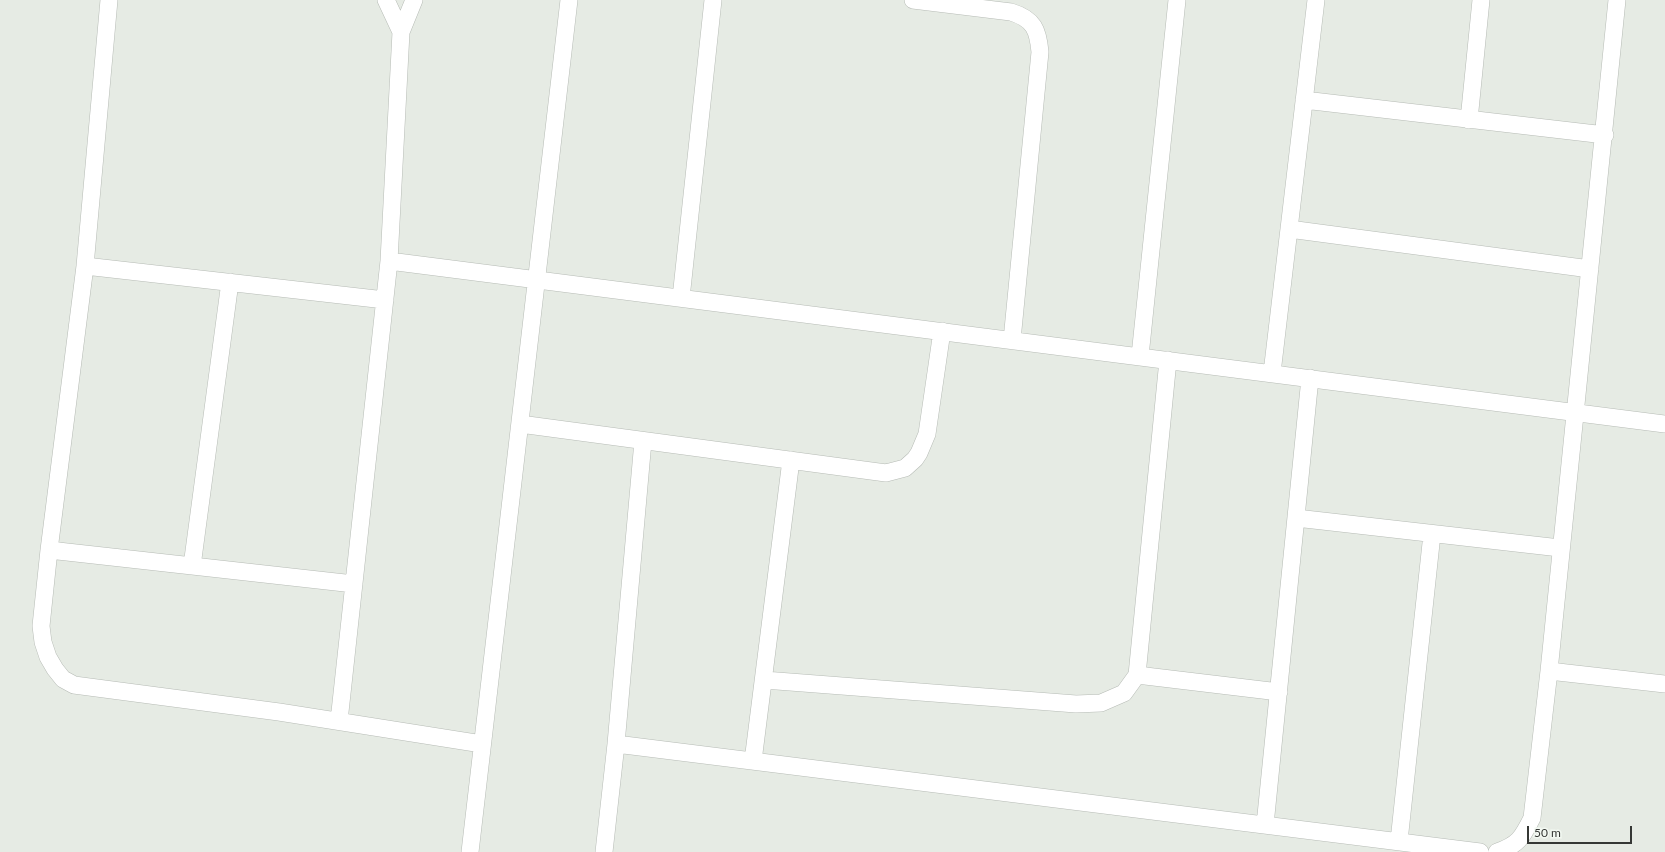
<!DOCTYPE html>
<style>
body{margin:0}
#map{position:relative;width:1665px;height:852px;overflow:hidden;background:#e6ebe4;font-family:Lato,sans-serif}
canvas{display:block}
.scale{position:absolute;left:1527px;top:826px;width:105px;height:18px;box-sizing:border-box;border:2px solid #363835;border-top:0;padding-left:5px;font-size:12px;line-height:14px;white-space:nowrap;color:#363835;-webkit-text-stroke:3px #f3f9f2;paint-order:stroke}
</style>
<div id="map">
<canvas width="1665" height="852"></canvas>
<div class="scale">50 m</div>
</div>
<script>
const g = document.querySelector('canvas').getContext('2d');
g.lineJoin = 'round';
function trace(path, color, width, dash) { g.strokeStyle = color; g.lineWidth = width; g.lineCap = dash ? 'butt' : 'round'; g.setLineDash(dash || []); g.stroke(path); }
const minor = new Path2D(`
 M 109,0 L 85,266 L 49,550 L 41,626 L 43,642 L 48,657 L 55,669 L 63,679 L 74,685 L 279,712 L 482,744
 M 386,0 L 401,32
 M 913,0 L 1011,12 C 1034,19 1038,30 1040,52 L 1012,340
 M 1304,100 L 1605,135
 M 1469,120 L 1481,0
 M 1289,229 L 1590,269
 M 389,261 L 1665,424
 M 85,266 L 385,300
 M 681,298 L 713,0
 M 1140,356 L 1177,0
 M 1272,373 L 1316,0
 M 520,424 L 886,473 L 905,468 L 915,459 L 919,453 L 927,434 L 942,331
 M 1296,518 L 1560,548
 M 49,550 L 354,584
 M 192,566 L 230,282
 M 1549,671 L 1665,684
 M 1137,675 L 1279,692
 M 764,680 L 1076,704 L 1101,703 L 1124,693 L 1137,675 L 1168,360
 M 339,721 L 389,261 L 401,32 L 414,0
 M 616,744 L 1480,852
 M 753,761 L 791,460
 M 1265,825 L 1310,378
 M 1399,841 L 1432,534
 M 470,852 L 569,0
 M 604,852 L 616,744 L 643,441
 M 1497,852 C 1518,845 1522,838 1532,818 L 1549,671 L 1617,0`);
trace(minor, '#b6bbb5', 18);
trace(minor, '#fff', 17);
</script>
